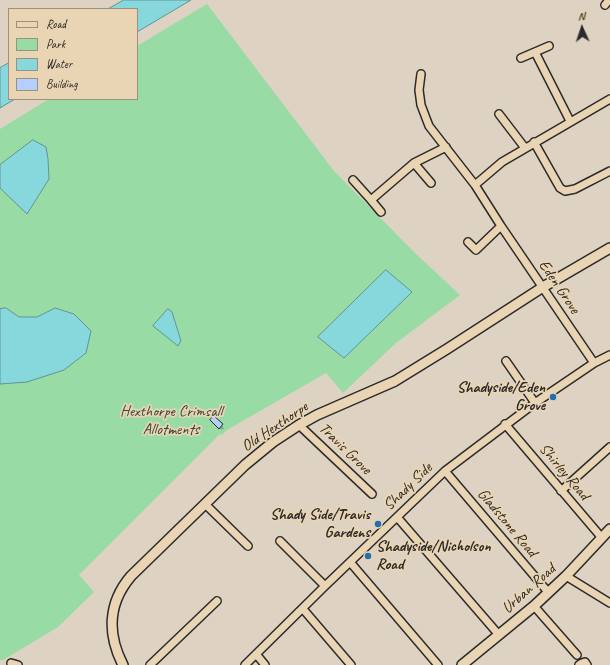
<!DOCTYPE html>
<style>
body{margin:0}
#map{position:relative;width:610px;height:665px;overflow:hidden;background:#ded3c2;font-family:Caveat,sans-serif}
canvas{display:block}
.legend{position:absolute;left:8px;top:8px;width:130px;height:92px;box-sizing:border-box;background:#e9d4b3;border:1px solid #9d907d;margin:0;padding:5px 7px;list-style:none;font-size:12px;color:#2b2b2b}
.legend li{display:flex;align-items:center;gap:8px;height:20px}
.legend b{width:20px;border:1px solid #9d907d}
.north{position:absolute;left:562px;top:8px;width:40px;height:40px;-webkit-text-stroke:3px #e9d4b3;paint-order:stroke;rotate:357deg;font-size:11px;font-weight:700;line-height:16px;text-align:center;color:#2b2b2b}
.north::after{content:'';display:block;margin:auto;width:14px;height:18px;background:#2b2b2b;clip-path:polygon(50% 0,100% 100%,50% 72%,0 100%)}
</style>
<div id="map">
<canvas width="610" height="665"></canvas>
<ul class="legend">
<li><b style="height:5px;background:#e9d4b3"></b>Road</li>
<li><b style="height:11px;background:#98dba5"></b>Park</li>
<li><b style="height:11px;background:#87d8dd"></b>Water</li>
<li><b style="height:11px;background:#b4cffc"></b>Building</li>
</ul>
<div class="north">N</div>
</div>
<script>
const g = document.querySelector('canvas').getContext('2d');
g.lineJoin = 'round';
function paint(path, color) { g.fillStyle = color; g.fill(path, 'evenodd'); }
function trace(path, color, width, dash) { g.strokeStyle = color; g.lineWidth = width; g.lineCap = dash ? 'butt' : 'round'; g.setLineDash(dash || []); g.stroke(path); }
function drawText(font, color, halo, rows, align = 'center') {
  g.font = font + ' Caveat,sans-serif'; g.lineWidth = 3.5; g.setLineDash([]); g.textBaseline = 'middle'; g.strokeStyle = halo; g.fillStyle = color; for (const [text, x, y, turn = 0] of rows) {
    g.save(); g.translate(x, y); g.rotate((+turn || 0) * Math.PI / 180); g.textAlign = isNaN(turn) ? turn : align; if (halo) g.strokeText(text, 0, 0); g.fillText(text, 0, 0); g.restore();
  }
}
const green = new Path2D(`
 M 207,4 L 334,171 L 415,253 L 460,295 L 396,343 L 343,393 L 326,373 L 227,430 L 222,435 L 220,434 L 79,575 L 94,592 L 58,627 L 3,660 L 0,660 L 0,129 L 49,99 L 137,99 L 137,46 Z`);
const water = new Path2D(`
 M 124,0 L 191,0 L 137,32 L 137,9 L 108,9 Z
 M 9,63 L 9,99 L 15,99 L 0,108 L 0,68 Z
 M 33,140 L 46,147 L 48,159 L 49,179 L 27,214 L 0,188 L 0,165 Z
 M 386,270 L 412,292 L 344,358 L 318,337 Z
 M 6,308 L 19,317 L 37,317 L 55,308 L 74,314 L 91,331 L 86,353 L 64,370 L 27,382 L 0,384 L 0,309 Z
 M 168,309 L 172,312 L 181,341 L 178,346 L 153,326 Z`);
const shadow = new Path2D(`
 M 214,417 L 224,428 L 222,430 L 211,420 Z`);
const building = new Path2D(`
 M 214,416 L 223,424 L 219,429 L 210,420 Z`);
const minor = new Path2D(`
 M 605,5 L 609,0
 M 549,46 L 535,52 L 570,121
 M 521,58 L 535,52
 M 421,74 L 419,90 L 421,105 L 429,126 L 475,185 L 501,226 L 594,363
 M 499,114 L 525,148
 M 534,142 L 560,188 L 565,191 L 575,189 L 610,171
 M 414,163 L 431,183
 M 353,180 L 371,200 L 414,163 L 446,147
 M 475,185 L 502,162 L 610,99
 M 371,200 L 381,212
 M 468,242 L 476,250 L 501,226
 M 506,361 L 535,403
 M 505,424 L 602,538
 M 299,425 L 372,494
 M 445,471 L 548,592
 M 561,491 L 610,447
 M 206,505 L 248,546
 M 397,517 L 499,635
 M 280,541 L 325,586
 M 350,562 L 438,665
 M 566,576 L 610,603
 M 534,606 L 577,655
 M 303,609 L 351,665
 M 256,654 L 265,665
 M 11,663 L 18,665
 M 150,665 L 217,601
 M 245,665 L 325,586 L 445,471 L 535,403 L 594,363 L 610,355
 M 579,665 L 582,663 L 585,662 L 587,665`);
const tertiary = new Path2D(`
 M 123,665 C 107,634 108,603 131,576 L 245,465 L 273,442 L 299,425 L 317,415 L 395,381 L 447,349 L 543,287 L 610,248
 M 462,665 L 534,606 L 566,576 L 610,529`);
const markers = [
 [553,397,4,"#1f6fb2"],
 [378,524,4,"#1f6fb2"],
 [368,556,4,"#1f6fb2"]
];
const streetNames = [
 ["Eden Grove",559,287,56],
 ["Old Hexthorpe",275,427,-34],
 ["Travis Grove",345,449,44],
 ["Shirley Road",564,472,50],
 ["Shady Side",408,487,-44],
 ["Gladstone Road",507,523,50],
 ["Urban Road",529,589,-42]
];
const poiNames = [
 ["Shadyside/Eden",545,388],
 ["Grove",545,406],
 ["Shady Side/Travis",370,515],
 ["Gardens",370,533],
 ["Shadyside/Nicholson",376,547,"left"],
 ["Road",376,565,"left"]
];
const parkNames = [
 ["Hexthorpe Crimsall",171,412],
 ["Allotments",171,430]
];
paint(green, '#98dba5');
paint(water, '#87d8dd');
trace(water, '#629396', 1);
paint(shadow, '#0003');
paint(building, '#b4cffc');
trace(building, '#2b2b2b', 1);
trace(minor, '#2b2b2b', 10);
trace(tertiary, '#2b2b2b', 12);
trace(minor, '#e9d4b3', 7);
trace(tertiary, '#e9d4b3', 9);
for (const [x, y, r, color] of markers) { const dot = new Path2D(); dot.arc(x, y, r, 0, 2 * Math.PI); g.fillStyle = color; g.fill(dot); trace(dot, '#e9d4b3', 1.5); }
drawText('16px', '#2b2b2b', '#e9d4b3', streetNames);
drawText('bold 16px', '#2b2b2b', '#e9d4b3', poiNames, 'right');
drawText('16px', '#3b453d', '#e9d4b3', parkNames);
</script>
